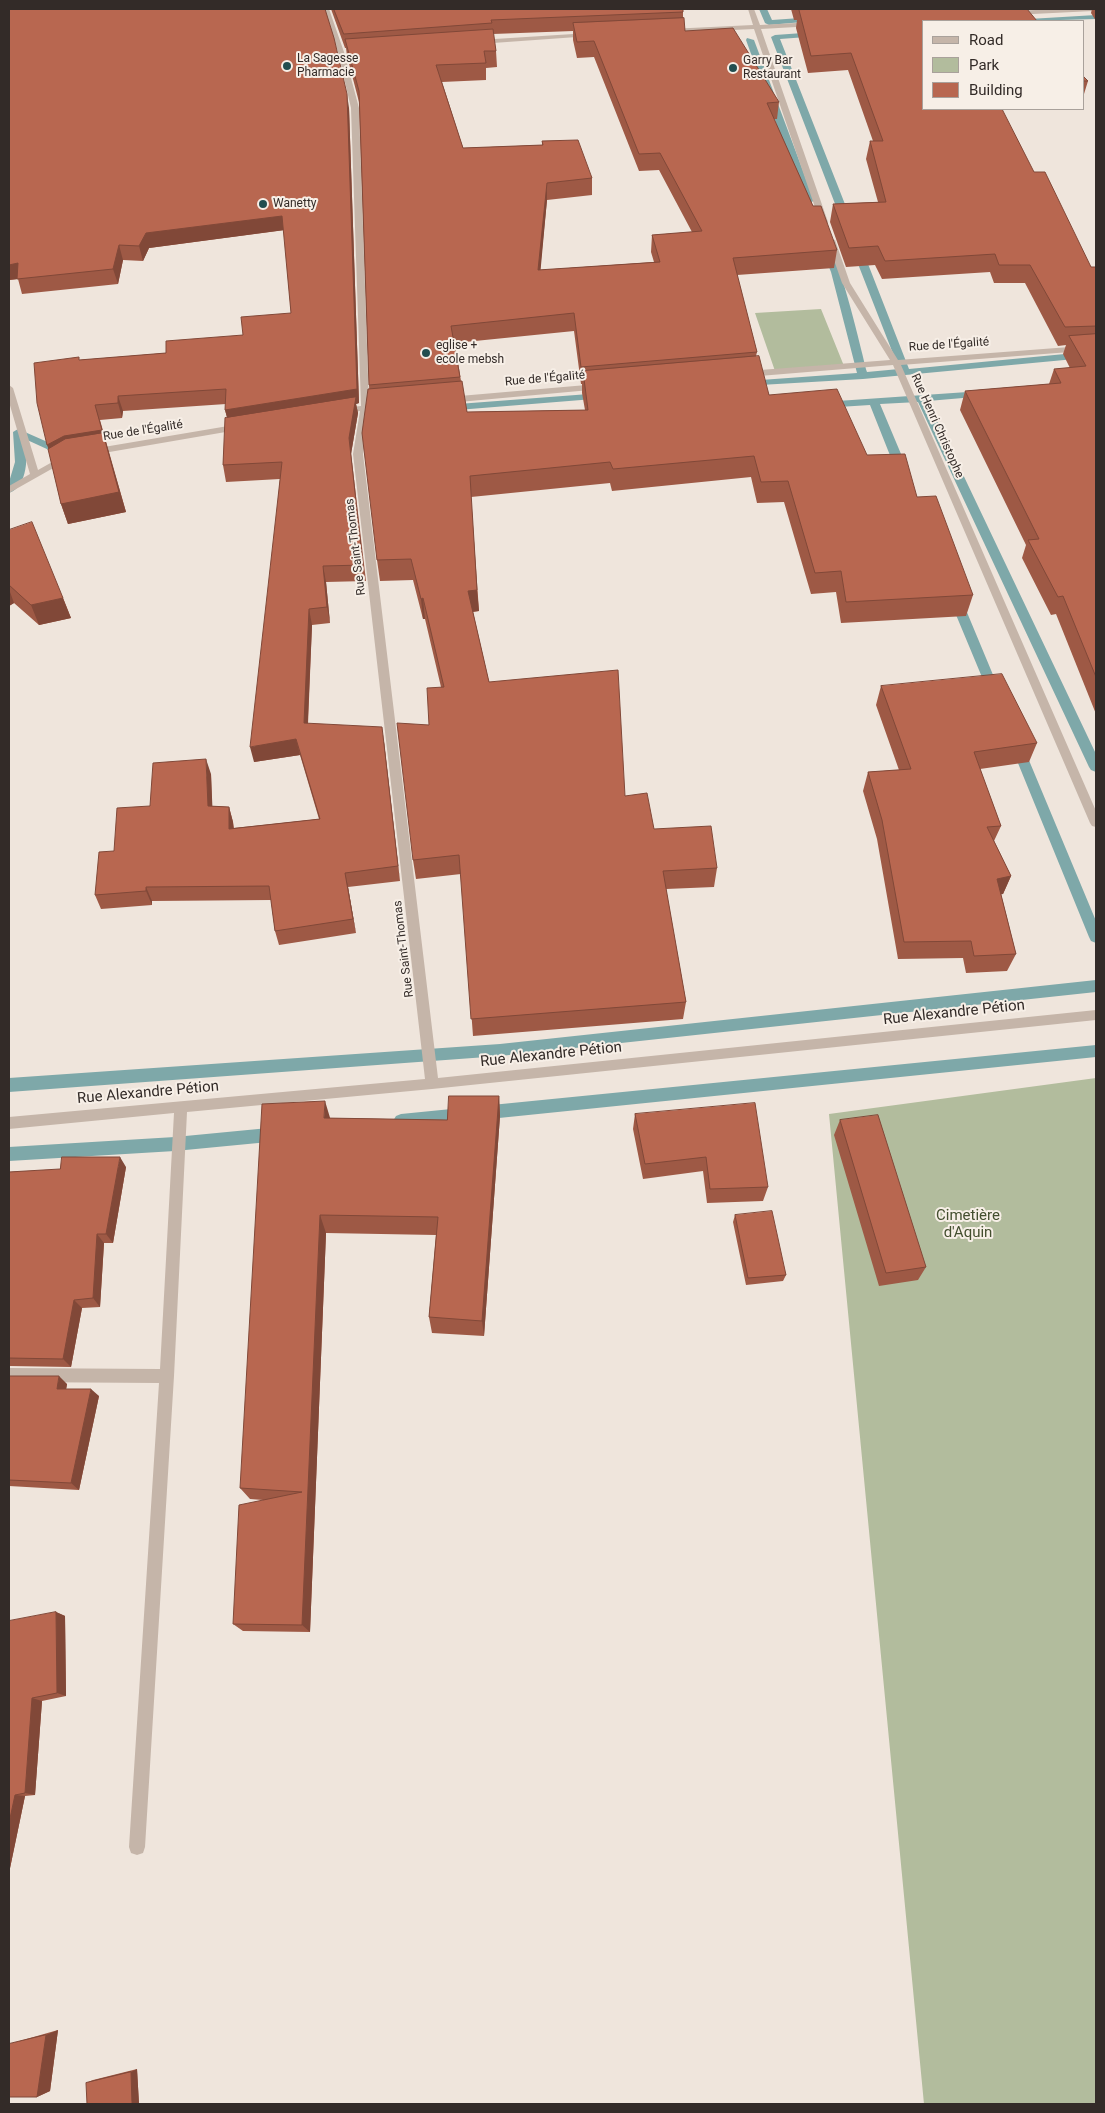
<!DOCTYPE html>
<meta charset="utf-8">
<style>
body{margin:0}
#map{position:relative;width:1105px;height:2113px;overflow:hidden;background:#efe5dc;font-family:Roboto,sans-serif}
canvas{display:block}
.frame{position:absolute;inset:0;border:10px solid #332b28;pointer-events:none}
.legend{position:absolute;left:922px;top:20px;width:162px;height:90px;box-sizing:border-box;background:#f7efe7;border:1px solid #a9a19b;margin:0;padding:6px 9px;list-style:none;font-size:15px;color:#332b28}
.legend li{display:flex;align-items:center;gap:10px;height:25px}
.legend b{width:25px;border:1px solid #a9a19b}
</style>
<div id="map">
<canvas width="1105" height="2113"></canvas>
<div class="frame"></div>
<ul class="legend">
<li><b style="height:6px;background:#c5b5a9"></b>Road</li>
<li><b style="height:14px;background:#b2bc9d"></b>Park</li>
<li><b style="height:14px;background:#b86750"></b>Building</li>
</ul>
</div>
<script>
const g = document.querySelector('canvas').getContext('2d');
g.lineJoin = 'round';
function paint(path, color) { g.fillStyle = color; g.fill(path, 'evenodd'); }
function trace(path, color, width, dash) { g.strokeStyle = color; g.lineWidth = width; g.lineCap = dash ? 'butt' : 'round'; g.setLineDash(dash || []); g.stroke(path); }
function drawText(font, color, halo, rows, align = 'center') {
  g.font = font + ' Roboto,sans-serif'; g.lineWidth = 4; g.setLineDash([]); g.textBaseline = 'middle'; g.strokeStyle = halo; g.fillStyle = color; for (const [text, x, y, turn = 0] of rows) {
    g.save(); g.translate(x, y); g.rotate((+turn || 0) * Math.PI / 180); g.textAlign = isNaN(turn) ? turn : align; if (halo) g.strokeText(text, 0, 0); g.fillText(text, 0, 0); g.restore();
  }
}
const green = new Path2D(`
 M 821,309 L 844,366 L 775,371 L 755,313 Z
 M 1096,1078 L 1096,2104 L 924,2104 L 829,1114 Z`);
const stream = new Path2D(`
 M 759,9 L 767,9 L 772,20 L 814,17 L 818,19 L 814,21 L 769,25 L 765,23 Z
 M 1096,15 L 1096,19 L 1025,21 L 1029,19 Z
 M 817,32 L 820,32 L 820,36 L 780,39 L 852,222 L 847,225 L 842,222 L 771,37 L 775,35 Z
 M 747,38 L 754,40 L 814,200 L 812,202 L 806,202 L 804,200 L 746,40 Z
 M 856,243 L 861,246 L 909,369 L 1096,351 L 1096,357 L 863,379 L 743,386 L 742,384 L 743,382 L 747,381 L 857,373 L 831,272 L 822,250 L 827,247 C 839,251 862,354 867,372 L 899,369 L 851,246 Z
 M 982,391 L 986,392 L 987,394 L 986,396 L 928,401 L 1096,754 L 1096,772 L 1091,770 L 1089,767 L 918,402 L 880,404 L 909,473 L 903,477 L 897,473 L 870,405 L 823,408 L 818,405 L 823,402 Z
 M 602,393 L 607,396 L 606,398 L 445,411 L 440,408 L 445,405 Z
 M 18,429 L 68,451 L 69,453 L 68,455 L 60,455 L 25,439 C 28,455 28,487 9,493 L 9,482 L 15,462 L 13,432 Z
 M 955,594 L 961,598 L 1001,694 L 999,697 L 991,697 L 989,694 L 949,598 Z
 M 1017,741 L 1022,743 L 1023,746 L 1096,921 L 1096,943 L 1091,941 L 1089,937 L 1011,746 L 1012,743 Z
 M 1096,980 L 1096,992 L 500,1056 L 9,1092 L 9,1078 L 500,1044 Z
 M 1096,1045 L 1096,1057 L 401,1128 L 396,1126 L 393,1121 L 396,1116 L 401,1114 Z
 M 279,1127 L 284,1129 L 287,1134 L 284,1139 L 279,1141 L 175,1151 L 9,1161 L 9,1147 L 175,1137 Z`);
const minor = new Path2D(`
 M 323,9 L 329,9 L 344,52 L 359,108 L 369,405 L 381,403 L 385,406 L 384,408 L 369,410 L 363,454 L 438,1078 L 1096,1010 L 1096,1020 L 432,1089 L 187,1112 L 174,1376 L 145,1847 L 143,1853 L 137,1855 L 131,1853 L 129,1847 L 159,1383 L 9,1382 L 9,1368 L 160,1369 L 174,1113 L 9,1129 L 9,1117 L 425,1079 L 353,454 L 360,411 L 342,414 L 338,411 L 342,408 L 361,406 L 351,108 L 338,52 Z
 M 748,9 L 754,9 L 760,25 L 814,22 L 817,24 L 814,26 L 761,29 L 828,222 L 827,224 L 820,222 L 754,29 L 669,33 L 666,31 L 669,29 L 753,25 Z
 M 1058,9 L 1096,9 L 1093,11 L 1013,15 L 1010,13 L 1013,11 Z
 M 589,33 L 592,35 L 591,36 L 479,44 L 476,42 L 479,40 Z
 M 828,238 L 835,240 L 850,283 L 898,360 L 1096,345 L 1096,350 L 901,365 L 1096,811 L 1096,827 L 1092,826 L 1090,823 L 893,365 L 747,377 L 743,374 L 747,371 L 890,360 L 842,283 L 827,240 Z
 M 598,384 L 602,387 L 601,389 L 448,403 L 444,400 L 448,397 Z
 M 9,385 L 13,388 L 38,470 L 63,456 L 69,456 L 71,458 L 9,493 L 9,486 L 30,474 L 9,402 Z
 M 240,424 L 244,427 L 243,429 L 92,455 L 87,452 L 92,449 Z`);
const wall = new Path2D(`
 M 9,9 L 349,108 L 359,403 L 356,404 L 358,413 L 351,454 L 366,581 L 326,582 L 330,623 L 312,625 L 308,724 L 384,742 L 400,881 L 348,887 L 356,933 L 279,945 L 275,931 L 271,900 L 152,901 L 152,905 L 101,909 L 95,895 L 114,851 L 150,806 L 211,774 L 212,806 L 229,807 L 233,822 L 234,828 L 319,819 L 300,755 L 254,762 L 280,479 L 226,482 L 223,465 L 227,417 L 225,410 L 226,404 L 123,411 L 122,418 L 100,420 L 126,512 L 68,524 L 61,504 L 48,448 L 80,360 L 166,353 L 243,335 L 291,313 L 284,230 L 149,248 L 143,261 L 123,260 L 118,284 L 22,294 L 18,279 L 9,280 Z
 M 331,9 L 683,9 L 683,18 L 685,31 L 779,102 L 777,119 L 774,119 L 813,206 L 837,250 L 834,268 L 737,275 L 757,352 L 756,356 L 769,395 L 867,455 L 917,497 L 973,595 L 966,616 L 841,623 L 836,592 L 811,594 L 784,502 L 757,503 L 751,477 L 612,491 L 610,483 L 471,497 L 479,611 L 473,612 L 489,682 L 625,796 L 654,829 L 717,868 L 714,887 L 666,889 L 686,1002 L 683,1019 L 473,1036 L 461,874 L 416,879 L 413,860 L 429,725 L 441,687 L 425,619 L 423,619 L 413,580 L 380,581 L 377,560 L 369,385 L 359,102 L 347,56 L 346,48 L 345,48 ZM 573,31 L 573,40 L 577,58 L 594,57 L 639,171 L 659,170 L 692,232 L 652,235 L 651,252 L 654,262 L 540,270 L 547,200 L 592,195 L 592,178 L 542,141 L 542,145 L 463,148 L 442,82 L 486,80 L 486,68 L 497,67 L 496,51 L 493,34 ZM 574,331 L 581,384 L 582,384 L 582,393 L 585,410 L 467,412 L 461,381 L 455,343 Z
 M 791,9 L 1027,9 L 924,21 L 1034,172 L 1091,267 L 1096,267 L 1096,714 L 1056,614 L 1051,615 L 1022,558 L 1026,545 L 960,410 L 965,391 L 1049,384 L 1054,369 L 1070,368 L 1063,354 L 1066,345 L 1058,346 L 1025,283 L 994,283 L 990,272 L 882,279 L 875,265 L 846,267 L 830,222 L 833,204 L 878,202 L 866,159 L 870,141 L 873,141 L 848,70 L 808,73 L 796,28 L 797,20 L 794,20 Z
 M 1092,9 L 1096,9 L 1096,21 L 1091,13 Z
 M 1084,77 L 1088,81 L 1084,94 Z
 M 9,530 L 63,598 L 71,618 L 39,625 L 14,603 L 9,606 Z
 M 881,686 L 1037,743 L 1029,762 L 980,769 L 1001,826 L 994,841 L 1011,876 L 1003,894 L 1001,894 L 1016,954 L 1007,971 L 966,973 L 963,958 L 898,959 L 877,839 L 863,791 L 868,772 L 899,770 L 876,705 Z
 M 499,1096 L 500,1116 L 484,1336 L 432,1333 L 429,1317 L 436,1235 L 326,1233 L 310,1632 L 243,1631 L 233,1624 L 263,1500 L 250,1499 L 240,1488 L 330,1118 L 447,1120 Z
 M 635,1114 L 768,1187 L 763,1201 L 707,1203 L 703,1171 L 643,1179 L 633,1129 Z
 M 840,1120 L 926,1267 L 918,1280 L 879,1286 L 834,1135 Z
 M 126,1167 L 113,1243 L 104,1243 L 100,1307 L 82,1308 L 71,1367 L 9,1366 L 9,1172 Z
 M 735,1215 L 786,1275 L 783,1281 L 746,1285 L 733,1222 Z
 M 9,1376 L 67,1384 L 66,1389 L 99,1396 L 79,1490 L 9,1486 Z
 M 56,1612 L 65,1616 L 66,1696 L 42,1701 L 35,1795 L 25,1796 L 9,1873 L 9,1621 Z
 M 58,2030 L 50,2091 L 37,2097 L 9,2097 L 9,2044 Z
 M 137,2069 L 139,2104 L 86,2083 L 93,2080 Z`);
const shadedWall = new Path2D(`
 M 347,94 L 349,108 L 359,403 L 356,404 L 358,413 L 351,454 L 366,581 L 349,438 L 229,425 L 225,410 L 357,389 Z
 M 547,183 L 547,200 L 539,287 L 538,270 Z
 M 282,216 L 285,230 L 149,248 L 143,261 L 139,246 L 146,233 Z
 M 119,245 L 123,260 L 118,284 L 113,269 Z
 M 18,263 L 18,279 L 9,280 L 9,265 Z
 M 118,396 L 123,411 L 122,418 L 118,403 Z
 M 95,405 L 126,512 L 68,524 L 61,504 L 53,460 L 47,445 Z
 M 323,566 L 326,582 L 330,623 L 327,607 Z
 M 9,589 L 14,603 L 9,606 Z
 M 477,590 L 479,611 L 469,612 L 468,591 Z
 M 63,598 L 71,618 L 39,625 L 31,605 Z
 M 423,598 L 425,619 L 423,619 L 421,599 Z
 M 309,609 L 312,625 L 307,739 L 304,723 Z
 M 382,727 L 384,742 L 400,881 L 398,866 Z
 M 296,739 L 300,755 L 254,762 L 250,747 Z
 M 206,759 L 211,774 L 213,821 L 208,806 Z
 M 229,807 L 233,822 L 234,843 L 229,829 Z
 M 345,873 L 348,887 L 356,933 L 353,919 Z
 M 1011,876 L 1003,894 L 989,897 L 997,879 Z
 M 146,887 L 152,901 L 152,905 L 146,891 Z
 M 499,1096 L 500,1116 L 484,1336 L 482,1321 Z
 M 325,1101 L 331,1121 L 324,1118 Z
 M 120,1157 L 126,1167 L 113,1243 L 106,1234 Z
 M 320,1215 L 326,1233 L 310,1632 L 302,1625 Z
 M 97,1234 L 104,1243 L 100,1307 L 93,1298 Z
 M 74,1300 L 82,1308 L 71,1367 L 63,1359 Z
 M 59,1376 L 67,1384 L 65,1397 L 57,1389 Z
 M 91,1389 L 99,1396 L 79,1490 L 71,1483 Z
 M 56,1612 L 65,1616 L 66,1696 L 57,1693 Z
 M 32,1698 L 42,1701 L 35,1795 L 25,1793 Z
 M 15,1795 L 25,1796 L 9,1873 L 9,1823 Z
 M 58,2030 L 50,2091 L 37,2097 L 46,2035 Z
 M 137,2069 L 139,2104 L 132,2104 L 131,2072 Z`);
const building = new Path2D(`
 M 9,9 L 325,9 L 334,38 L 347,94 L 357,389 L 225,410 L 226,389 L 118,396 L 118,403 L 95,405 L 102,430 L 64,436 L 47,445 L 37,403 L 34,363 L 79,357 L 79,360 L 166,353 L 166,341 L 243,335 L 241,317 L 291,313 L 282,216 L 146,233 L 139,246 L 119,245 L 113,269 L 17,279 L 18,263 L 9,265 Z
 M 334,9 L 683,9 L 683,12 L 491,20 L 492,23 L 344,34 Z
 M 832,9 L 1027,9 L 1037,21 L 924,21 L 924,109 L 1002,109 L 1034,172 L 1045,172 L 1091,267 L 1096,267 L 1096,326 L 1065,327 L 1030,265 L 999,265 L 995,254 L 885,261 L 878,246 L 849,248 L 833,204 L 886,202 L 870,141 L 883,141 L 851,53 L 811,56 L 799,10 Z
 M 684,18 L 685,31 L 733,28 L 779,102 L 767,103 L 813,206 L 821,206 L 837,250 L 733,258 L 757,352 L 581,367 L 574,313 L 451,326 L 460,377 L 369,385 L 359,91 L 345,39 L 493,29 L 496,51 L 484,51 L 486,63 L 436,65 L 463,148 L 543,145 L 542,141 L 578,140 L 592,178 L 547,183 L 538,270 L 660,262 L 652,235 L 702,231 L 660,153 L 639,154 L 594,41 L 577,42 L 573,23 Z
 M 1084,77 L 1088,81 L 1084,81 Z
 M 1096,334 L 1096,677 L 1063,596 L 1058,597 L 1028,540 L 1039,539 L 965,391 L 1061,383 L 1054,369 L 1086,366 L 1069,336 Z
 M 759,356 L 769,395 L 837,389 L 867,455 L 905,454 L 917,497 L 936,496 L 973,595 L 846,602 L 841,571 L 815,573 L 788,481 L 761,482 L 754,456 L 613,469 L 610,462 L 470,476 L 477,590 L 468,591 L 489,682 L 618,670 L 625,796 L 647,793 L 654,829 L 711,826 L 717,868 L 663,871 L 686,1002 L 471,1019 L 459,855 L 413,860 L 397,723 L 429,725 L 427,688 L 444,687 L 423,598 L 421,599 L 411,559 L 377,560 L 362,433 L 368,389 L 462,381 L 467,412 L 588,410 L 583,371 Z
 M 356,397 L 349,438 L 363,565 L 323,566 L 327,607 L 309,609 L 304,723 L 382,727 L 398,866 L 345,873 L 353,919 L 275,931 L 269,886 L 146,887 L 146,891 L 95,895 L 99,852 L 114,851 L 117,808 L 150,806 L 153,763 L 206,759 L 208,806 L 229,807 L 229,829 L 320,819 L 296,739 L 250,747 L 282,462 L 223,465 L 225,418 Z
 M 103,433 L 119,492 L 61,504 L 48,449 L 65,439 Z
 M 32,522 L 63,598 L 31,605 L 9,585 L 9,530 Z
 M 1002,674 L 1037,743 L 974,752 L 1001,826 L 987,827 L 1011,876 L 997,879 L 1016,954 L 974,956 L 971,941 L 904,942 L 882,820 L 868,772 L 911,769 L 881,686 Z
 M 449,1096 L 499,1096 L 482,1321 L 429,1317 L 438,1217 L 320,1215 L 302,1625 L 233,1624 L 239,1505 L 302,1492 L 240,1488 L 262,1104 L 325,1101 L 324,1118 L 447,1120 Z
 M 755,1103 L 768,1187 L 710,1189 L 706,1157 L 645,1164 L 635,1114 Z
 M 878,1115 L 926,1267 L 886,1273 L 840,1120 Z
 M 62,1157 L 120,1157 L 106,1234 L 97,1234 L 93,1298 L 74,1300 L 63,1359 L 9,1358 L 9,1172 L 60,1169 Z
 M 772,1211 L 786,1275 L 748,1278 L 735,1215 Z
 M 9,1376 L 59,1376 L 57,1389 L 91,1389 L 71,1483 L 9,1480 Z
 M 56,1612 L 57,1693 L 32,1698 L 25,1793 L 15,1795 L 9,1823 L 9,1621 Z
 M 46,2035 L 37,2097 L 9,2097 L 9,2044 Z
 M 131,2072 L 132,2104 L 87,2104 L 86,2083 Z`);
const markers = [
 [287,66,5,"#224e50"],
 [733,68,5,"#224e50"],
 [263,204,5,"#224e50"],
 [426,353,5,"#224e50"]
];
const farPoinames = [
 ["La Sagesse",297,59],
 ["Pharmacie",297,73],
 ["Garry Bar",743,61],
 ["Restaurant",743,75],
 ["Wanetty",273,204],
 ["eglise +",436,346],
 ["ecole mebsh",436,360]
];
const farStreetnames = [
 ["Rue de l'Égalité",949,345,-4],
 ["Rue de l'Égalité",545,379,-5],
 ["Rue Henri Christophe",937,426,66],
 ["Rue de l'Égalité",143,431,-9],
 ["Rue Saint-Thomas",356,547,-97],
 ["Rue Saint-Thomas",404,949,-97]
];
const streetNames = [
 ["Rue Alexandre Pétion",954,1013,-6],
 ["Rue Alexandre Pétion",551,1055,-6],
 ["Rue Alexandre Pétion",148,1093,-5]
];
const parkNames = [
 ["Cimetière",968,1216],
 ["d'Aquin",968,1233]
];
paint(green, '#b2bc9d');
paint(stream, '#7ea8a9');
paint(minor, '#c5b5a9');
paint(wall, '#9e5945');
paint(shadedWall, '#814838');
paint(building, '#b86750');
trace(building, '#814838', 1);
for (const [x, y, r, color] of markers) { const dot = new Path2D(); dot.arc(x, y, r, 0, 2 * Math.PI); g.fillStyle = color; g.fill(dot); trace(dot, '#f7efe7', 2); }
drawText('12px', '#332b28', '#f7efe7', farPoinames, 'left');
drawText('12px', '#332b28', '#f7efe7', farStreetnames);
drawText('15px', '#332b28', '#f7efe7', streetNames);
drawText('15px', '#444f2f', '#f7efe7', parkNames);
</script>
